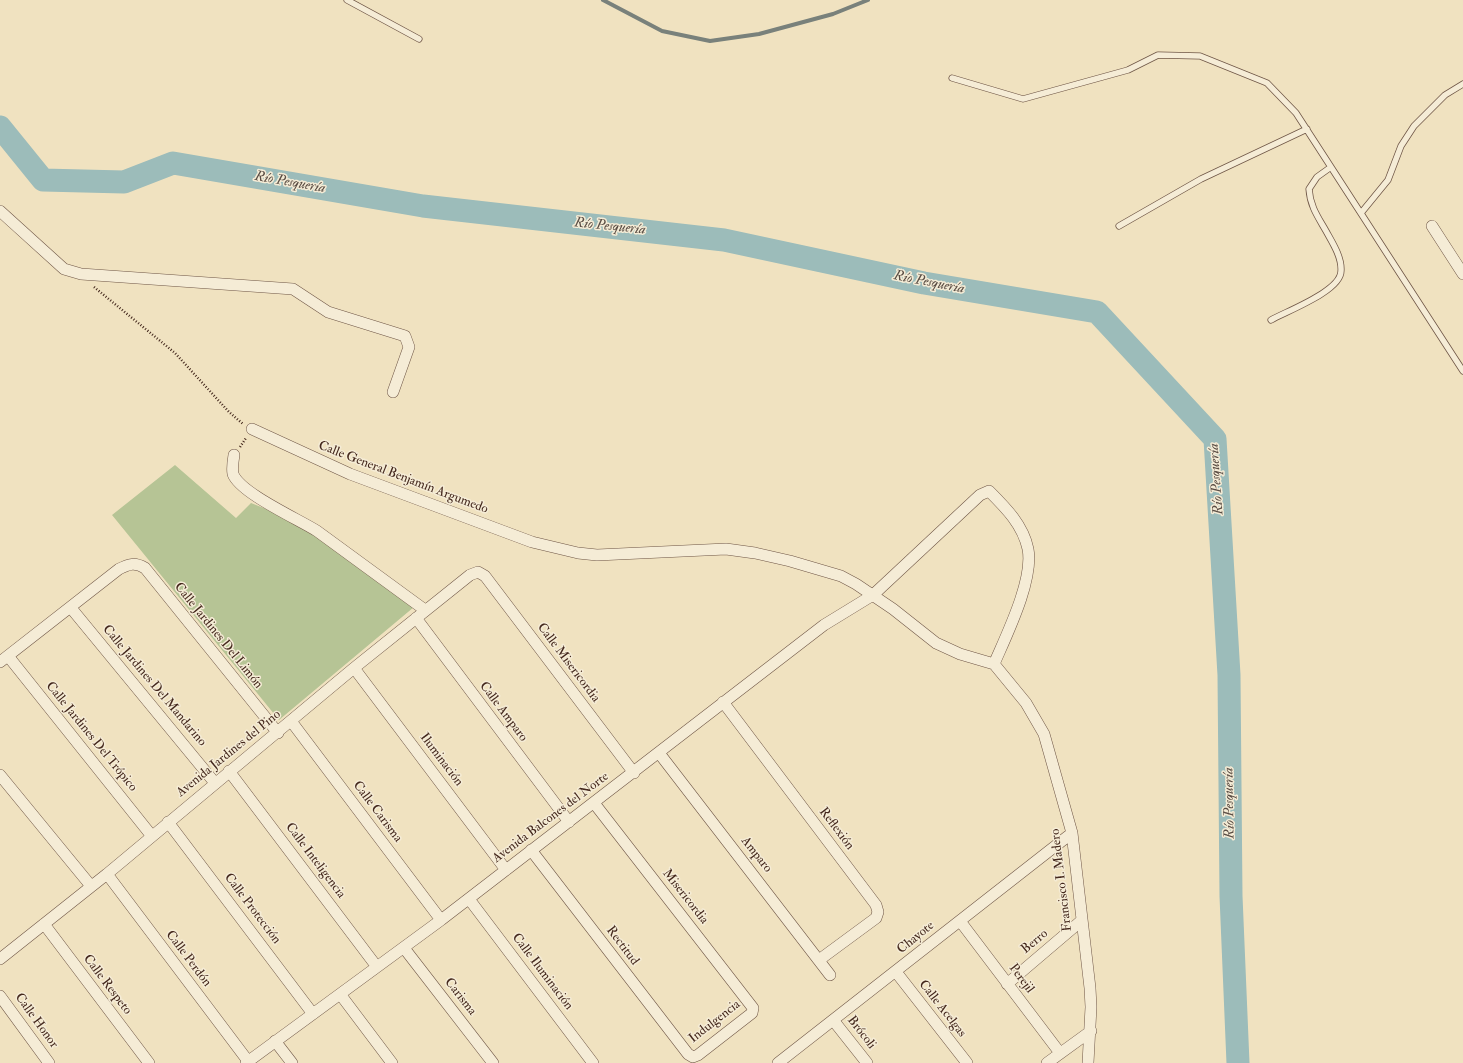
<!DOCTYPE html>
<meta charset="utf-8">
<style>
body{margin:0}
canvas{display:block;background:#f0e2c0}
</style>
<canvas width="1463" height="1063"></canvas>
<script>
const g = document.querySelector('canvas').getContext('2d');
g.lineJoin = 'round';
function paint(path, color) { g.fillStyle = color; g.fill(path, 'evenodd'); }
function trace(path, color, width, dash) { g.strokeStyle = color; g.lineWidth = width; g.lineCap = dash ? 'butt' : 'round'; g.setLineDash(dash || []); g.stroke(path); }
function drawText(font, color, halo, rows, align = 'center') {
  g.font = font + ' "IM FELL Double Pica",serif'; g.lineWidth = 3; g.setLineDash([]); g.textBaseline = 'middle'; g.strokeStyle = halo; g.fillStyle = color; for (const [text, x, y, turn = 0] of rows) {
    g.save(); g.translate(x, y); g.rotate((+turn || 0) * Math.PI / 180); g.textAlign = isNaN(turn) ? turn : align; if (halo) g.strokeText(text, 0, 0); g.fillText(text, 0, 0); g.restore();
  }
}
const green = new Path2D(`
 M 175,465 L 236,518 L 251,503 L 296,521 L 414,607 L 279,720 L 112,515 Z`);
const stream = new Path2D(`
 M 603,0 L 662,31 L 710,41 L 759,34 L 833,14 L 868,0`);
const river = new Path2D(`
 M 0,127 L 43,180 L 124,182 L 173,163 L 423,206 L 724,240 L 924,283 L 1097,312 L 1215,439 L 1229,675 L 1231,896 L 1238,1063`);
const path = new Path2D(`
 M 94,287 L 175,353 L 229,412 L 243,424
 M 240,447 L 246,438`);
const service = new Path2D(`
 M 347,0 L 419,39
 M 952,78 L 1023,99 L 1128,70 L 1158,55 L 1200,56 L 1267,83 L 1296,113 L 1463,371
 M 1361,213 L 1388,180 L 1401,146 L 1414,126 L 1445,95 L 1463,84
 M 1119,226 L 1201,179 L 1307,129
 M 1271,320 C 1287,311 1341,291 1341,271 C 1342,257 1332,242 1326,231 C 1318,217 1310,206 1309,189 L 1317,177 L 1331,167`);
const minor = new Path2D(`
 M 0,211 L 64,269 L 81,274 L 293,289 L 328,312 L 405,336 L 409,347 L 393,392
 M 1432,226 L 1463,274
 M 252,429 L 350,474 L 532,542 L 578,553 L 597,555 L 726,549 L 755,553 L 790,561 L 841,576 L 856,584 L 893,609 L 936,643 L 960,654 L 994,664
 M 234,455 C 233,461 232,469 233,474 C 240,493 298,519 317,531 L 425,610
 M 71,608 L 215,783
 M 416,618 L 569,822
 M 8,656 L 151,835
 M 0,662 L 119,569 C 129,564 135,562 145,568 L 278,733
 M 994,664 L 1026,703 L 1044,734 L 1072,833 L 1090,988 L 1091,1007 L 1088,1063
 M 354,668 L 506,870
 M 723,702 L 876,905 L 878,912 L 876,918 L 819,960
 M 291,721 L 441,920
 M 659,753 L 830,975
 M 229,771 L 377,967
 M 0,775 L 91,886
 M 168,822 L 313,1014
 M 531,850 L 688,1054 L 693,1057 L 698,1055 L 752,1013 L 753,1008 L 594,803
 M 107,874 L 248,1061
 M 469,899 L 593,1063
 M 960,921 L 1060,1053
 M 44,924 L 149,1063
 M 404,948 L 493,1063
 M 0,959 L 107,874 L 354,668 L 470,575 L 478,572 L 485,576 L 634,773
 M 896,972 L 967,1063
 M 1007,984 L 1081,921
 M 340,994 L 392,1063
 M 0,996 L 49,1063
 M 833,1020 L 867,1063
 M 275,1041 L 292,1063
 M 246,1063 L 441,920 L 824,625 L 873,595 L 980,495 L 989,491 C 1006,508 1023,525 1028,549 C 1034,580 1006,636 994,664
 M 778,1063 L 1072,833
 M 1047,1063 L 1091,1031`);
const streetNames = [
 ["Calle General Benjamín Argumedo",403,478,21],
 ["Calle Jardines Del Limón",218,636,51],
 ["Calle Misericordia",568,663,53],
 ["Calle Jardines Del Mandarino",154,686,50],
 ["Calle Amparo",503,712,53],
 ["Calle Jardines Del Trópico",91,737,51],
 ["Avenida Jardines del Pino",229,754,-39],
 ["Iluminación",441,760,53],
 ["Calle Carisma",377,812,53],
 ["Avenida Balcones del Norte",551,818,-37],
 ["Reflexión",836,829,53],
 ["Amparo",756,855,52],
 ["Calle Inteligencia",315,861,53],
 ["Francisco I. Madero",1062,880,-97],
 ["Misericordia",685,897,52],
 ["Calle Protección",252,909,53],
 ["Chayote",916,938,-39],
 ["Berro",1035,942,-40],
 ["Rectitud",622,946,53],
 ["Calle Perdón",188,959,53],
 ["Calle Iluminación",542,972,53],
 ["Perejil",1021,979,53],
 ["Calle Respeto",107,985,53],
 ["Carisma",460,997,52],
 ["Calle Acelgas",942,1009,52],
 ["Calle Honor",36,1021,54],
 ["Indulgencia",715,1022,-38],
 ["Brócoli",861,1033,52]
];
const waterNames = [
 ["Río Pesquería",290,183,10],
 ["Río Pesquería",610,227,6],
 ["Río Pesquería",929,283,11],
 ["Río Pesquería",1217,479,-94],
 ["Río Pesquería",1230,803,-91]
];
paint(green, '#b6c495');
trace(stream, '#79817b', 4);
trace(river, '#9cbcba', 23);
trace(service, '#6f5646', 7);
trace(minor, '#6f5646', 12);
trace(path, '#44281d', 2.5, [1, 2]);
trace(service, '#f5ecd6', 5.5);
trace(minor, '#f5ecd6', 11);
drawText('13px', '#44281d', '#f5ecd6', streetNames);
drawText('italic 14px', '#5a4d44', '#f5ecd6', waterNames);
</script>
